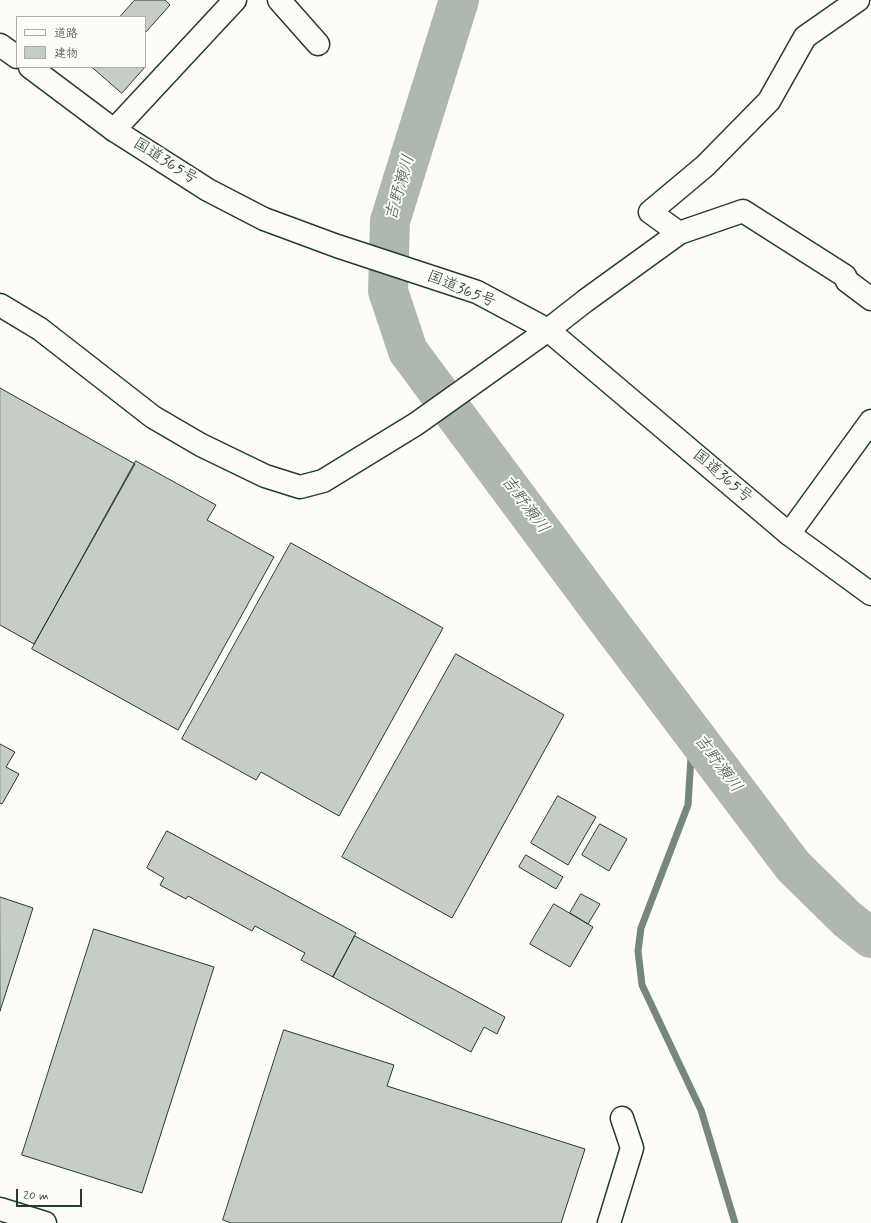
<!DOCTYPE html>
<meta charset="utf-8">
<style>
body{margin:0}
#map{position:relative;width:871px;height:1223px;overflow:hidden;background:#fdfcf7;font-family:Mynerve,"Klee One",sans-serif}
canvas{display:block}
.legend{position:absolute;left:16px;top:16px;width:130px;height:52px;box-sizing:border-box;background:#fdfcf7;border:1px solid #a4b0a9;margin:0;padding:5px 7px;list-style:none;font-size:12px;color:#1f3d34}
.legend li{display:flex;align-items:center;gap:8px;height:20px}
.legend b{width:20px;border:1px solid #a4b0a9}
.scale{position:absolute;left:16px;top:1189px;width:66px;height:18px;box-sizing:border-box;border:2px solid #1f3d34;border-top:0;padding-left:5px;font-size:12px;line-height:14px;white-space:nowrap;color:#1f3d34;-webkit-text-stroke:3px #fdfcf7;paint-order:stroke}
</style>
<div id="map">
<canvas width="871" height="1223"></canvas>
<ul class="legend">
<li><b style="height:5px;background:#fdfcf7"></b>道路</li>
<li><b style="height:11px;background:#c6cdc7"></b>建物</li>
</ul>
<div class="scale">20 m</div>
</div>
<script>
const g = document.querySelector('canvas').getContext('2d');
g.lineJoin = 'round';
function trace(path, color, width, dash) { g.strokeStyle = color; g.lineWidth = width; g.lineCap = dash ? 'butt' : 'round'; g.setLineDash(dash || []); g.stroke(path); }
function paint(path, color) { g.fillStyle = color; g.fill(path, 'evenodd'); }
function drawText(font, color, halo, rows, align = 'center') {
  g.font = font + ' Mynerve,"Klee One",sans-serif'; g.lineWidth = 4; g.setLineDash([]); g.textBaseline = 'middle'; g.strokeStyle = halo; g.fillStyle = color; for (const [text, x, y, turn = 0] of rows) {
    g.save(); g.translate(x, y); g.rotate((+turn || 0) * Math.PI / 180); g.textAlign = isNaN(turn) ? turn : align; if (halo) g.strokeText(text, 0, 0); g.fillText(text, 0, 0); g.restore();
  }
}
const stream = new Path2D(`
 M 689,728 L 691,757 L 688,805 L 641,928 L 638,951 L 642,985 L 701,1110 L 735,1223`);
const river = new Path2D(`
 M 459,0 L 390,221 L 388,291 L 408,351 L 604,615 L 793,866 L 847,919 L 871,938`);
const building = new Path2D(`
 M 135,0 L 165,0 L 170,5 L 145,33 L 145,17 L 120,17 Z
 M 92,67 L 145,67 L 122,93 Z
 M 0,388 L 135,464 L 34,644 L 0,625 Z
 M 136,461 L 216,505 L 207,520 L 274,557 L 178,730 L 32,649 Z
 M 291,543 L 443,628 L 339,816 L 261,772 L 256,780 L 182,739 Z
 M 456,654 L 564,715 L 452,918 L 342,857 Z
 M 0,744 L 15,752 L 6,767 L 19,774 L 2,804 L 0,803 Z
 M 558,796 L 596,817 L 568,865 L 531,843 Z
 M 600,824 L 627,839 L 609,871 L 582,855 Z
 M 167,831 L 356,933 L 333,977 L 301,960 L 305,953 L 255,926 L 252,931 L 188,896 L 186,899 L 160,885 L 164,878 L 147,868 Z
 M 526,855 L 563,877 L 556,889 L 519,867 Z
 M 581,894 L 600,904 L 588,924 L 570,913 Z
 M 0,897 L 33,908 L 0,1011 Z
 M 554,904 L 593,927 L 570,967 L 530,944 Z
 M 94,929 L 214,967 L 142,1193 L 22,1155 Z
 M 355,936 L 505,1017 L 497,1034 L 484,1027 L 471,1052 L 333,977 Z
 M 284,1030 L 394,1065 L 387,1086 L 585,1149 L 561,1223 L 231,1223 L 223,1220 Z`);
const minor = new Path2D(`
 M 279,0 L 318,44
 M 114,130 L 235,0
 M 679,233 L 650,212 L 705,166 L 769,101 L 805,37 L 858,0
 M 0,305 L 40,329 L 153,417 L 201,445 L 265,476 L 300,487 L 323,481 L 416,424 L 548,330 L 585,301 L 679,233 L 743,211 L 845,276 L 847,281 L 871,299
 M 789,534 L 871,421
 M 0,1209 L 45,1223
 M 609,1223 L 632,1148 L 622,1118`);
const highway = new Path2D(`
 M 0,45 L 17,57
 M 30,67 L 114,130 L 208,190 L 264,219 L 337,246 L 477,292 L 548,330 L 789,534 L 871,594`);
const streetNames = [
 ["国道365号",165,162,32],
 ["国道365号",461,290,22],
 ["国道365号",722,477,40]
];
const waterNames = [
 ["吉野瀬川",401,188,-74],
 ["吉野瀬川",524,505,53],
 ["吉野瀬川",717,764,53]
];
trace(stream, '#75877f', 7);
trace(river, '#aeb8b1', 40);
paint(building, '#c6cdc7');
trace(building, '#1f3d34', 1);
trace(minor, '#1f3d34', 25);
trace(highway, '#1f3d34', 25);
trace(minor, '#fdfcf7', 22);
trace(highway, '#fdfcf7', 22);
drawText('16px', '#1f3d34', '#fdfcf7', streetNames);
drawText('italic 17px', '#435c53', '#fdfcf7', waterNames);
</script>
